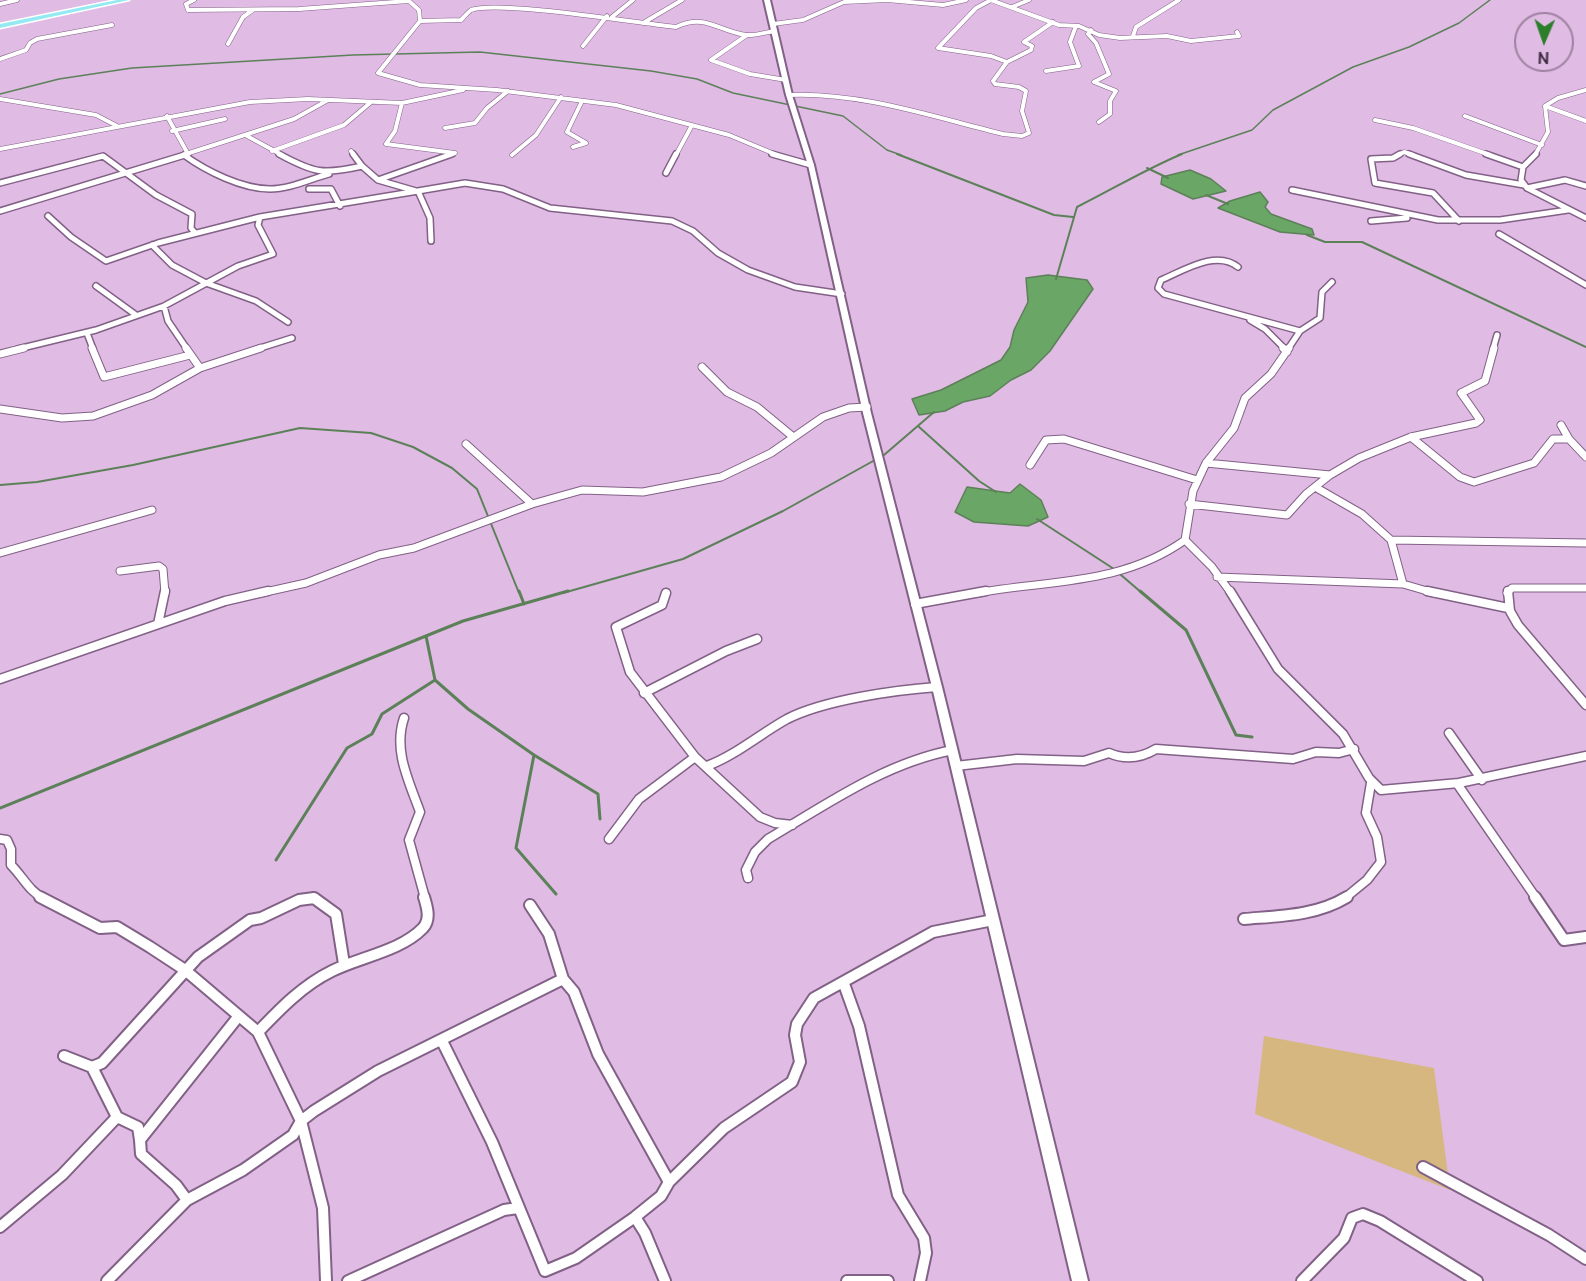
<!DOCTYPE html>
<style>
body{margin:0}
#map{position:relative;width:1586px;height:1281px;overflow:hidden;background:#e0bbe4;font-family:Ubuntu,sans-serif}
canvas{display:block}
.north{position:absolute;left:1514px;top:12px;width:60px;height:60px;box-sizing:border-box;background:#e0bbe4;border:2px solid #9e82a1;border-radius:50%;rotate:182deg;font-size:16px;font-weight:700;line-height:24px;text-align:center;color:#3b2c3c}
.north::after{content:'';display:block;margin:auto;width:21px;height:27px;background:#2b7e2a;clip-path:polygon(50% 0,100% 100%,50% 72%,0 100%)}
</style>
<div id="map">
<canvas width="1586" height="1281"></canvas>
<div class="north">N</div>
</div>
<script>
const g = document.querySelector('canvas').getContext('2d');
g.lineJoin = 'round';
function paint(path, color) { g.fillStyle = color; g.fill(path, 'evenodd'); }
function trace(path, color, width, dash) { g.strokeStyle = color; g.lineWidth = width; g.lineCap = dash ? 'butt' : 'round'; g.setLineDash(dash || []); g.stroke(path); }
const green = new Path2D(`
 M 1264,1036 L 1434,1068 L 1450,1190 L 1255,1114 Z`);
const water = new Path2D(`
 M 1190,170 L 1211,179 L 1226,191 L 1193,199 L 1161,184 L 1162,177 Z
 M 1260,192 L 1268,202 L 1265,207 L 1271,214 L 1312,229 L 1314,235 L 1280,232 L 1218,208 L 1230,201 Z
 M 1048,275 L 1087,280 L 1093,289 L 1050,351 L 1031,370 L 1011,380 L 990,396 L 963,402 L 945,411 L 919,415 L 912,399 L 941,390 L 1001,360 L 1010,347 L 1014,330 L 1028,302 L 1026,278 Z
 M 1020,484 L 1041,500 L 1048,517 L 1028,526 L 974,522 L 955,512 L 967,487 L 1010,493 Z`);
const streamFar2 = new Path2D(`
 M 0,94 L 59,79 L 132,68 L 353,55 L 480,52 L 651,71 L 697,79 L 733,93 L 843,116 L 887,150 L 901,155
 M 1178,155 L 1252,130 L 1273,110 L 1353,67 L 1409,47 L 1459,23 L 1490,0`);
const streamFar1 = new Path2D(`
 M 897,154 L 1054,215 L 1073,217
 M 1147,168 L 1168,178
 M 1206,195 L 1228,204
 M 1307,235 L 1325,242 L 1362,242 L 1586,347
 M 1056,279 L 1077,207 C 1113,189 1146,169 1182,154
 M 918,426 L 979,481 L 996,492
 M 0,485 L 37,482 L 133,465 L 300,428 L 371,433 L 413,447 L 452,468 L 477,489 L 519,593
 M 1037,519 L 1114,569 L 1142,593
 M 563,593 L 683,559 L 783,511 L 884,455 L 934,412`);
const stream = new Path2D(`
 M 519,591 L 524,604
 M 1140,591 L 1186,630 L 1236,735 L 1252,737
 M 426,636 L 435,680 L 468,709 L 534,755 L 516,848 L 556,894
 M 534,755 L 598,794 L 600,819
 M 0,808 L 463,621 L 568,591
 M 276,860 L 347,748 L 372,734 L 382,714 L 435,680`);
const minorFar4 = new Path2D(`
 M 194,0 L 186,4 L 188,10 L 299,9 L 409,1 L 419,10 L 420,21 L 461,20 C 464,17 467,13 471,10 C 498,0 638,23 676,27 C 706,13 717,31 746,35 C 755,36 766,32 775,31
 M 991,0 L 1059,25 L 1079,26 L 1099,35 L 1120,38 L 1167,36 L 1191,41 L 1239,36 L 1237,32
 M 0,4 L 17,0
 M 1012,7 L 1029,0
 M 612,17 L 633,0
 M 420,21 L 378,73 L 420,85 L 497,90 L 616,105 L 729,135 L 777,155
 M 643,23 L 682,0
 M 773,24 L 803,20 L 844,2 L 887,0 L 943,5 L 966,0
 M 1091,30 L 1088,34 L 1096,43 L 1109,74 L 1094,82 L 1116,91 L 1110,101 L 1110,114 L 1099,122
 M 747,35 L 711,60 L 750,74 L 786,80
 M 1133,36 L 1136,27 L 1179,0
 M 228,44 L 243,17 L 253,10
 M 583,46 L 607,16
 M 0,59 L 26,50 L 30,43 L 37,39 L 112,25
 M 1007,62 L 1031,50 L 1032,46 L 1024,42 L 1053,22
 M 1046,71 L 1079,66 L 1070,42 L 1076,26
 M 789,95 C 861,92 933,117 1003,134 L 1022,136 L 1029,133 L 1022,111 L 1026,91 L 1019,87 L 995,84 L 993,81 L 1007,62 L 991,56 L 938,48 L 976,8 L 991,0
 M 0,99 L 96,115 L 117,126
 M 402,103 L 395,131 L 386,144 L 455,153 L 448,155
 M 1545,106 L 1586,121
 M 167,116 L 188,154
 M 1465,116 L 1542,145
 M 1375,120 L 1413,128 L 1490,155
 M 445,128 L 475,123 L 487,108 L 508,91
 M 172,131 L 225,119
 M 247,136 L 282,155
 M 573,147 L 586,143 L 567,132 L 582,101
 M 0,149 L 250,102 L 308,99 L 402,103 L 463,90
 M 272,151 L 344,125 L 370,103
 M 351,151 L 354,155
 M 183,155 L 294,119 L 328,100
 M 512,155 L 536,135 L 561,97
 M 676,155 L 691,127
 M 1398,155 L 1404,152 L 1413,155
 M 1535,155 L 1548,132 L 1545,106 L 1558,98 L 1586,90`);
const minorFar3 = new Path2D(`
 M 279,154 C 314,173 323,175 362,166 L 378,180 L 416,191
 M 353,154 L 362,166
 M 772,154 L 811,165
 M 1400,154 L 1393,158 L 1371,159 L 1375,183 L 1433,193 L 1459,221
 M 1409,154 L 1466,175 L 1524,185
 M 1486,154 L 1523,167
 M 1536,154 L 1523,167 L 1521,180 L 1527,188 L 1586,218
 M 184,155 C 206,171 242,189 270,189 C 290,189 310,179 329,174
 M 666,173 L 676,154
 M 378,180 L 452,154
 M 0,183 L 103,156 L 156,195 L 192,214 L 191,228 L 195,233
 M 1527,188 L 1565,180 L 1586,186
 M 309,189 L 331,189 L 340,206
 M 1292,190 L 1438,220 L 1500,220 L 1568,210
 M 0,211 L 188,154
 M 48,216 L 71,237 L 106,261 L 158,243 L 260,217 L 418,191
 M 1371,221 L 1407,218
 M 1499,234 L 1586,285
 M 431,241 L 430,218 L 418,191 L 465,183 L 503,189 L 550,208 L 672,221 L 693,231 L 718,253 L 748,270 L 795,287 L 842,294
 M 152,245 L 172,265 L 206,283 L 256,301 L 288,322
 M 1238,267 C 1216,249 1183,271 1161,280 L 1158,288 L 1164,294 L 1300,331
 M 96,286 L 136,315
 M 164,306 L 168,321 L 187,349
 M 1250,320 L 1265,329 L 1285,349
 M 87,333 L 93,349
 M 18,349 L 96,330 L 164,306 L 238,266 L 273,254 L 258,225 L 260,217
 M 257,349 L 292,338
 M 1288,349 L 1300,331 L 1320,318 L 1322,292 L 1332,282
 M 1493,349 L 1497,335`);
const minorFar2 = new Path2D(`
 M 92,348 L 104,377 L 190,355
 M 186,348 L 200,368
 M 1283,348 L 1287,352
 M 0,354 L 24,348
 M 702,367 L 727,392 L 757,407 L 792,436
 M 0,409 L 62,418 L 93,416 L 152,395 L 200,368 L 261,348
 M 1561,425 L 1569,439 L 1586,457
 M 1411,437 L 1460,477 L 1474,482 L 1534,463 L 1553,439 L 1569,439
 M 466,444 L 532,504
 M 1206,463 L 1234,428 L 1245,398 L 1271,374 L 1289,348
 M 1030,465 L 1046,440 L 1064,439 L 1197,480
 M 1315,487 L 1362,514 L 1391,540 L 1403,584
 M 1189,504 L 1287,515 L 1306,494 L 1330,475
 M 1185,540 L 1212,567 L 1231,593
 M 1391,540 L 1586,543
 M 0,553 L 152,510
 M 120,571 L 159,566 L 163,569 L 165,593
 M 1217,577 L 1403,584 L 1434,593
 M 261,593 L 306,583 L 379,555 L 414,548 L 532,504 L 582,490 L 643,492 L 721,477 L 771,453 L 823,417 L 849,408 L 867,407
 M 977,593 C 1049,580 1122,585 1185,540 L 1193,491 L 1206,463 L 1330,475 L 1359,458 L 1411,437 L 1476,423 L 1480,420 L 1461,393 L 1485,381 L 1494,348
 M 1507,593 L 1512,588 L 1586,588`);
const minorFar1 = new Path2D(`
 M 1230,591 L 1278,669 L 1343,734 L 1369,778 L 1381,790 L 1459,783 L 1586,756
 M 1427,591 L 1508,608
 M 1508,591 L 1510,611 L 1518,625 L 1586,705
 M 666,593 L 662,605 L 616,627 L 630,672 L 695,757 L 760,817 L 775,823 L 792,825
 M 915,604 L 986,591
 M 158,624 L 165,591
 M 0,679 L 225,601 L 268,591
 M 644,693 L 726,651 L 757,639
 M 404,718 C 393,751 409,781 420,812 L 409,840 L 425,898
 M 1449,733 L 1482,780
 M 707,766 C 736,755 760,734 787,719 C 824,700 895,690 937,687
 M 956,766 L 1017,759 L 1084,761 L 1109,753 C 1125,760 1141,758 1156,749 L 1293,759 L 1316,752 L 1339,753 L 1354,749
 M 1458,785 L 1536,898
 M 0,839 L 7,840 L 11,849 L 11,865 C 23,877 29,891 43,898
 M 609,839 L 639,799 L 695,757
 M 748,878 L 746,870 L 755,852 L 768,839 C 827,804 885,763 953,750
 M 311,898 L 315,898
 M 1345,898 L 1367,880 L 1381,862 L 1377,837 L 1366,813 L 1371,783`);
const minor = new Path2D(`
 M 40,897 L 100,928 L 117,927 L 150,947 L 185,970 L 258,1032 L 301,1121 L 323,1208 L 326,1281
 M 1535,897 L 1564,940 L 1586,937
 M 530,905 L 549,934 L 563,979 L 574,992 L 598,1054 L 669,1182
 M 1244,919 C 1279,916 1316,916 1347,897
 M 844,984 L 859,1026 L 898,1195 L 924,1238 L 926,1253 L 920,1281
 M 258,1032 C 280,1009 303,985 332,971 C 360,957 401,951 423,928 C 431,919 427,907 424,897
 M 442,1041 L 492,1142 L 545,1271 L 576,1258 L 635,1217
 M 64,1056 L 92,1067 L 102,1063 L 198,957 L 250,920 L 261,918 L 299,900 L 314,898 L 336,914 L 344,964
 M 92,1067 L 117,1117 L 138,1127 L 140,1140
 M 1423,1167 L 1549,1235 L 1586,1259
 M 187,1200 L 176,1185 L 141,1154 L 140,1140 L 238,1017
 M 0,1227 L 62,1175 L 117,1117
 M 107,1281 L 187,1200 L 243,1170 L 293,1135 L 301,1121 L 314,1111 L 378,1071 L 563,979
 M 348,1281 L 504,1210 L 518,1208
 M 665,1281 L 645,1233 L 635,1217 L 661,1196 L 669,1182 L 724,1128 L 792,1082 L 800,1062 L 795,1035 L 797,1024 L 814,998 L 933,932 L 993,920
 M 847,1281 L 888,1281
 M 1302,1281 L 1344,1238 L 1352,1218 L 1363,1214 L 1380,1221 L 1477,1281`);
const secondary = new Path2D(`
 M 764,0 L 770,0 L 792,95 L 814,165 L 871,413 L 942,687 L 1088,1281 L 1072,1281 L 932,687 L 863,413 L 808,165 L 786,95 Z`);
const trunk = new Path2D(`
 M 117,0 L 129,0 L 0,28 L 0,24 Z`);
paint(green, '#d5b77f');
paint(water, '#6aa666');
trace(water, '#5c8159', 1.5);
trace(streamFar2, '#5c8159', 1.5);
trace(streamFar1, '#5c8159', 2);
trace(stream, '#5c8159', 3);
trace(minorFar4, '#826186', 5);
trace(minorFar3, '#826186', 8);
trace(minorFar2, '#826186', 9);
trace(minorFar1, '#826186', 11);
trace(minor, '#826186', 14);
trace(secondary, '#826186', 4);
trace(trunk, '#fff', 3);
trace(minorFar4, '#fff', 4);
trace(minorFar3, '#fff', 5);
trace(minorFar2, '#fff', 7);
trace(minorFar1, '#fff', 8);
trace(minor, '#fff', 10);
paint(secondary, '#fff');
paint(trunk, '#94eaf2');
</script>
